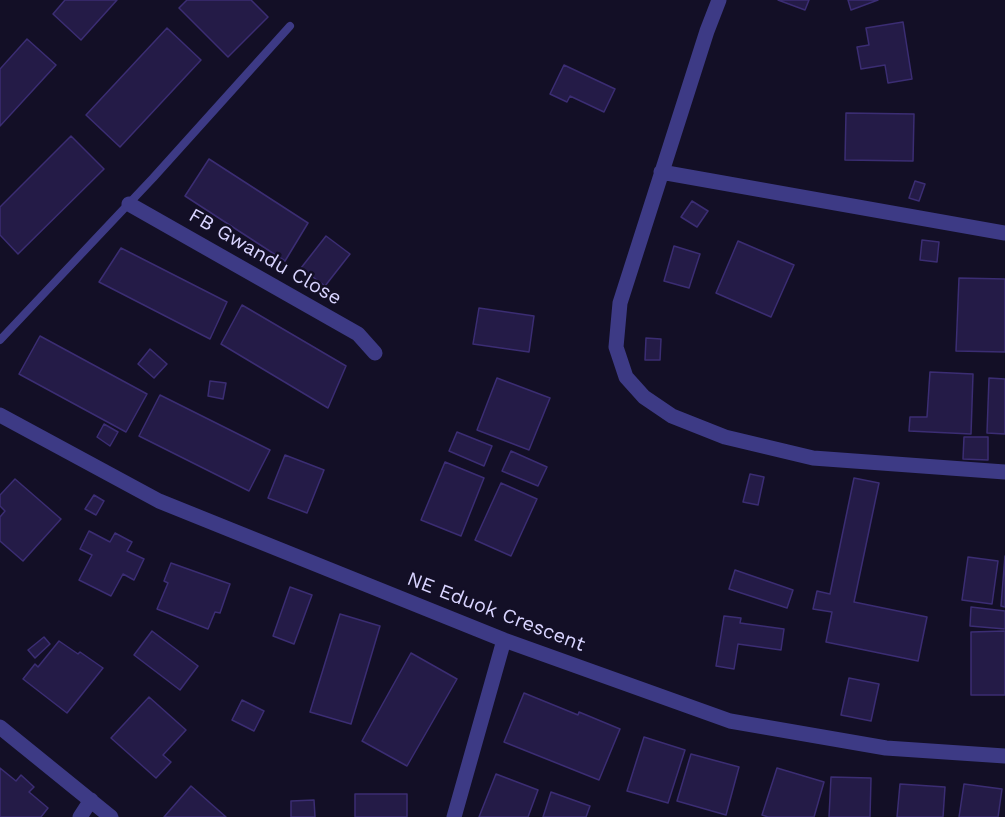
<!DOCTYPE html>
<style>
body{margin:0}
canvas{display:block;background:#130f26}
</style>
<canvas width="1005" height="817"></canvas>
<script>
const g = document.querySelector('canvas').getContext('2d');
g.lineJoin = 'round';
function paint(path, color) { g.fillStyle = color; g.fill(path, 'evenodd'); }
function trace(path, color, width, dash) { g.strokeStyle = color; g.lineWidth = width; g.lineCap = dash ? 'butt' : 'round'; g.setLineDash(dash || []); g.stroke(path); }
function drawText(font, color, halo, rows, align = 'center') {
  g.font = font + ' "Work Sans",sans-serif'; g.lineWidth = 5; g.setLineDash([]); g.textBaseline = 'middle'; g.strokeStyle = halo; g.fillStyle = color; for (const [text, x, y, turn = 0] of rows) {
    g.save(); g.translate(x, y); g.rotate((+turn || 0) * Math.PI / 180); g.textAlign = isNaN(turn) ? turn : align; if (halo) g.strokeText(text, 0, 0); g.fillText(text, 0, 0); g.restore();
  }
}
const building = new Path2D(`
 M 65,0 L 117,0 L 81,40 L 53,14 Z
 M 187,0 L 251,0 L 268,17 L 228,57 L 179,8 Z
 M 778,0 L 809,0 L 805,10 Z
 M 848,0 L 878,0 L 851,10 Z
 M 903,22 L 912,79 L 888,83 L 885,65 L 861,69 L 857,47 L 869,45 L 866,28 Z
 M 167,28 L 201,60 L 120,147 L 86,115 Z
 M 27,39 L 56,65 L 0,126 L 0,69 Z
 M 564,65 L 615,89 L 604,112 L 570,96 L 567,102 L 550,94 Z
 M 846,113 L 914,114 L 913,161 L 845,160 Z
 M 71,136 L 104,169 L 18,254 L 0,235 L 0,207 Z
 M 209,159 L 308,223 L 285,261 L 185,196 Z
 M 915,181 L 925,184 L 919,201 L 909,198 Z
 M 692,201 L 708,211 L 697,227 L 681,217 Z
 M 326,236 L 350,254 L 325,286 L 301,268 Z
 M 922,240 L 939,242 L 937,262 L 920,260 Z
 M 738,241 L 794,265 L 771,317 L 716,293 Z
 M 674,246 L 700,254 L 689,288 L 664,281 Z
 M 121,248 L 227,302 L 210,339 L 99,282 Z
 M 959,278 L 1005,279 L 1005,352 L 956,351 Z
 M 242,305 L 346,366 L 328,408 L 221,344 Z
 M 479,308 L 534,316 L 529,352 L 473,344 Z
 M 40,336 L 147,394 L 126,432 L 19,374 Z
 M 646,338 L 661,339 L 660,360 L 645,360 Z
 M 150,349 L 167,364 L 154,378 L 138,364 Z
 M 930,372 L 973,374 L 971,434 L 909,431 L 910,417 L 927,417 Z
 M 497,378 L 550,398 L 529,450 L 477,430 Z
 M 989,378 L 1005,379 L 1005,434 L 987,433 Z
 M 210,381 L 226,383 L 223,399 L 208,396 Z
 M 160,395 L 270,450 L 249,491 L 139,436 Z
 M 104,424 L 118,432 L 110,446 L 97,437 Z
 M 457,432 L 492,446 L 484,466 L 449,451 Z
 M 964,437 L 988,437 L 988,460 L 963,459 Z
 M 511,451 L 547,467 L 538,486 L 502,471 Z
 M 285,455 L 324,470 L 307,513 L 268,498 Z
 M 445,462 L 484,478 L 461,536 L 421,520 Z
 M 750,474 L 764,477 L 758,505 L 743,502 Z
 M 854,478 L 879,483 L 854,602 L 927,617 L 918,661 L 826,642 L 832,612 L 813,609 L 817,591 L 830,594 Z
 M 15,479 L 61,519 L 23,561 L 0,541 L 0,517 L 5,511 L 0,506 L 0,495 Z
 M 501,483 L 537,499 L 511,556 L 475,540 Z
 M 94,495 L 104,501 L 96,515 L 85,509 Z
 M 89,531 L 110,542 L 115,533 L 132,542 L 127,551 L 144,559 L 134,580 L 123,574 L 111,596 L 79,580 L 92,555 L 80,549 Z
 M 1005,556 L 1005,607 L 1001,606 Z
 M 968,557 L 998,561 L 992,604 L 962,600 Z
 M 171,563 L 230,584 L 220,613 L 215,612 L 208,629 L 157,609 L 168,583 L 164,581 Z
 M 735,570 L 793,590 L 787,608 L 729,589 Z
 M 290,587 L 312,595 L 294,644 L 273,636 Z
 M 971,607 L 1005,611 L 1005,629 L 970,626 Z
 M 340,614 L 380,626 L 351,724 L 310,712 Z
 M 724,616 L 741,618 L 740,623 L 784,629 L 781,650 L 738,644 L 734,669 L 716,666 Z
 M 152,631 L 198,666 L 180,690 L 134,655 Z
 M 1005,631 L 1005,695 L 971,695 L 971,632 Z
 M 44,637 L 50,644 L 35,658 L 28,650 Z
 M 59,641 L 78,654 L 80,652 L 103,668 L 67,713 L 23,679 L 35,664 L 38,667 Z
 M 411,653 L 457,679 L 407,766 L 362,741 Z
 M 849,678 L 879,684 L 871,721 L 841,715 Z
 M 524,693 L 578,715 L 579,712 L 620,729 L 599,780 L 504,742 Z
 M 149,697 L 186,730 L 163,755 L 171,762 L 156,778 L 111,738 Z
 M 242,700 L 264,711 L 254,731 L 232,720 Z
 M 644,737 L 685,750 L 668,803 L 627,791 Z
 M 691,754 L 739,767 L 726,815 L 677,801 Z
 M 0,768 L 16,781 L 21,775 L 34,787 L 29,792 L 48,808 L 41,817 L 0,817 Z
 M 777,768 L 824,782 L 814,817 L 768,817 L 762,815 Z
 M 496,774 L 538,790 L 528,817 L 479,817 Z
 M 831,777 L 871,778 L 870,817 L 829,817 Z
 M 900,784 L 945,787 L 943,817 L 897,817 Z
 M 964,784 L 1002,789 L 998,817 L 959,817 Z
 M 191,786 L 226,817 L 164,817 Z
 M 551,792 L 590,806 L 586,817 L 543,817 Z
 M 355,794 L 407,794 L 407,817 L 355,817 Z
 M 314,800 L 315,817 L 291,817 L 291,801 Z`);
const lane = new Path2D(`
 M 0,340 L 153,178 L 290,26`);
const street = new Path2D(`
 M 719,0 L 707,31 L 676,128 L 620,303 L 616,347 L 626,377 L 644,397 L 672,416 L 725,437 L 813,458 L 1005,472
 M 661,172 L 1005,233
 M 129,204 L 358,334 L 375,353
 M 0,415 L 159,501 L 504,640 L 730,721 L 886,748 L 1005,756
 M 0,727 L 111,817
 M 80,817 L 91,800
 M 454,817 L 504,640`);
const streetNames = [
 ["FB Gwandu Close",265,257,30],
 ["NE Eduok Crescent",496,612,21]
];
paint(building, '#241b47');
trace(building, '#3b2d73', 1.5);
trace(lane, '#3d3a85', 8);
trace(street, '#3d3a85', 15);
drawText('20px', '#d9d4ff', '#130f26', streetNames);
</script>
